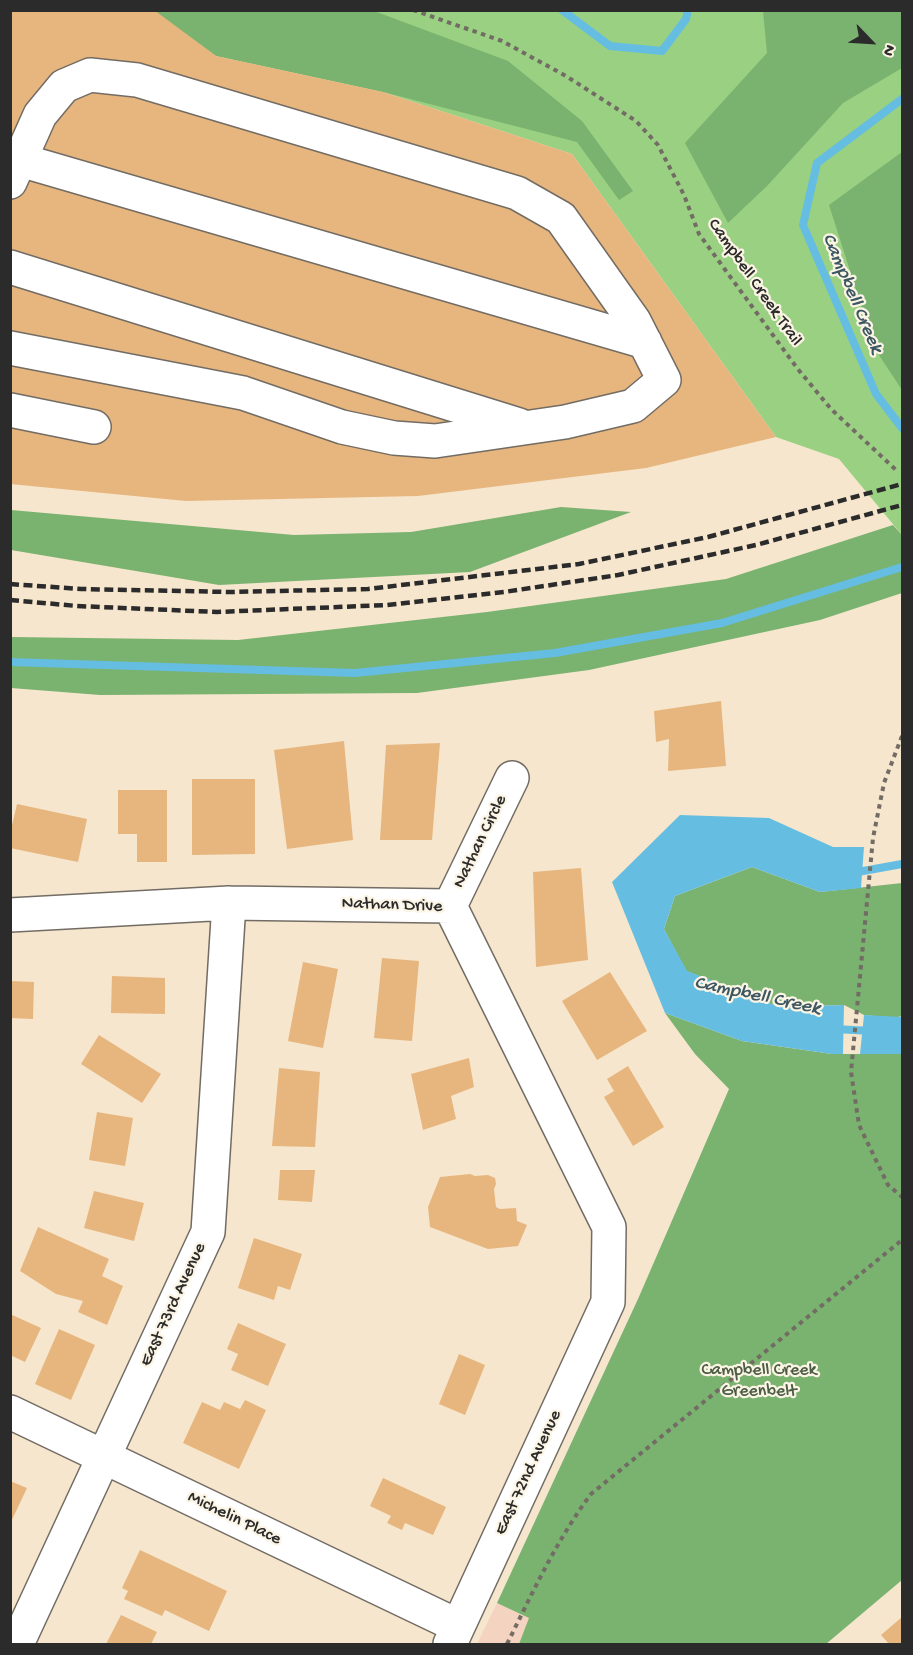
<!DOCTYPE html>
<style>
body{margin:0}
#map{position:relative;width:913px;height:1655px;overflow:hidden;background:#f6e6cd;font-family:"Gochi Hand",sans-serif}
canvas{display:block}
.frame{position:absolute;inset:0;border:12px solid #2b2b2b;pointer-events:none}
.north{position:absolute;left:841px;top:12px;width:60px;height:60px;-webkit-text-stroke:4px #fcf5e5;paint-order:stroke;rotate:115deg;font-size:16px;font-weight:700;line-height:24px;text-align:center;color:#2b2b2b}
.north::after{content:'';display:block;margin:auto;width:21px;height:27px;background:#2b2b2b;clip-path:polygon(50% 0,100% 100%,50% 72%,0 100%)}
</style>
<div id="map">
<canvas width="913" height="1655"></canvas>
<div class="frame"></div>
<div class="north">N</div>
</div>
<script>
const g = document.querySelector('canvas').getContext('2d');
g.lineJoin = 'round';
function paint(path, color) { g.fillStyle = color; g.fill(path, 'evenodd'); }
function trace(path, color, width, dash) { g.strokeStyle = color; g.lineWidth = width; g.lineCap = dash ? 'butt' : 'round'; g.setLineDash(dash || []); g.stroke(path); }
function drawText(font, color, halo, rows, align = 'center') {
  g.font = font + ' "Gochi Hand",sans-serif'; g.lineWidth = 4.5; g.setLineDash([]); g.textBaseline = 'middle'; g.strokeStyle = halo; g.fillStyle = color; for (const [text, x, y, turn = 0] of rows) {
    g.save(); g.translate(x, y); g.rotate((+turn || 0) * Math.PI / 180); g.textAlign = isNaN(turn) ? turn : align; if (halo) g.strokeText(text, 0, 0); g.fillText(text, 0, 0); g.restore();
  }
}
const built = new Path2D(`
 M 497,1603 L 585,1644 L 477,1644 Z`);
const green = new Path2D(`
 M 154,11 L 902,11 L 902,538 L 902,535 L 839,459 L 776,437 L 572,154 L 383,92 L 216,56 Z`);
const forest = new Path2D(`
 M 154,11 L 374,11 L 508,61 L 582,121 L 633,191 L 619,200 L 577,142 L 383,92 L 216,56 Z
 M 763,11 L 902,11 L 902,68 L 843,103 L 767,186 L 728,223 L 685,143 L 767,53 Z
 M 902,152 L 902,390 L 875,349 L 829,205 Z
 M 561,507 L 631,512 L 470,572 L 219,585 L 11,550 L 11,510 L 294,535 L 411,532 Z
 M 893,525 L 902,535 L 902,593 L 820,620 L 589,670 L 417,693 L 100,695 L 11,688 L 11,637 L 238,640 L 487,612 L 726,579 Z
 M 752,867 L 820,892 L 902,883 L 902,1016 L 894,1018 L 864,1015 L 844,1005 L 779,1007 L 686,971 L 664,929 L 675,896 Z
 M 665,1013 L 742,1041 L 832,1054 L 902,1054 L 902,1580 L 826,1644 L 519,1644 L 529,1618 L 497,1603 L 638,1299 L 729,1089 L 695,1054 Z`);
const water = new Path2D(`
 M 680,815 L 769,818 L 833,847 L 864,847 L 861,888 L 820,892 L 752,867 L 675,896 L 664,929 L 687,971 L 779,1007 L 844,1005 L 843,1054 L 832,1054 L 742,1041 L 665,1013 L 612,882 Z
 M 864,1015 L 902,1017 L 902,1054 L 860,1054 Z`);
const stream = new Path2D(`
 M 562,10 L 610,46 L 662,51 L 686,19 L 688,10
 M 902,99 L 817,163 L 803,225 L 876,394 L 902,428
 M 10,662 L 355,673 L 555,653 L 722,623 L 902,567
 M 852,873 L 902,864
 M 835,1029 L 871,1031`);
const building = new Path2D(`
 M 10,10 L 154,10 L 216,56 L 383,92 L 572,154 L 776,437 L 646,468 L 418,496 L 186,501 L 10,484 Z
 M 721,701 L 726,766 L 668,771 L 669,739 L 656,742 L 654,711 Z
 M 344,741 L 353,840 L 287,849 L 274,750 Z
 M 440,743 L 432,840 L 380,840 L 386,745 Z
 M 192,779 L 255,779 L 255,854 L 192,855 Z
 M 118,790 L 167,790 L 167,862 L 137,862 L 137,834 L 118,834 Z
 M 17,804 L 87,819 L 78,862 L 10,848 L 10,834 Z
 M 581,868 L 588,960 L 536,967 L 533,872 Z
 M 382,958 L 419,961 L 412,1041 L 374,1038 Z
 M 303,962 L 338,969 L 323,1048 L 288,1041 Z
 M 610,972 L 647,1031 L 597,1060 L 562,1001 Z
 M 112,976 L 165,978 L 165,1014 L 111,1013 Z
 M 10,981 L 34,982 L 33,1019 L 10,1018 Z
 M 99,1035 L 161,1074 L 142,1103 L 81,1064 Z
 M 469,1058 L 474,1087 L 451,1096 L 456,1119 L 423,1130 L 411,1074 Z
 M 628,1066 L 664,1127 L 633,1146 L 604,1097 L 614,1091 L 607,1079 Z
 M 279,1068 L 320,1072 L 315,1147 L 272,1146 Z
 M 97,1112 L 133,1118 L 125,1166 L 89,1160 Z
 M 280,1170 L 315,1170 L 312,1202 L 278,1200 Z
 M 470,1174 L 475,1176 L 488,1175 L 495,1178 L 496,1184 L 494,1189 L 496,1207 L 500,1209 L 516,1208 L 517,1221 L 527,1225 L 518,1246 L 488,1249 L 430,1227 L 428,1207 L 440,1177 Z
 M 94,1191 L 144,1203 L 134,1241 L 84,1228 Z
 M 38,1227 L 109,1259 L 102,1276 L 123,1286 L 107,1325 L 78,1312 L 83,1301 L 56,1294 L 20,1271 Z
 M 254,1238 L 302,1254 L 290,1290 L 278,1286 L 274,1300 L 238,1288 Z
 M 10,1314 L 41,1328 L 25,1362 L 10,1355 Z
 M 238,1323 L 286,1344 L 268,1386 L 231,1370 L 238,1354 L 227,1349 Z
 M 59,1329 L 95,1345 L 71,1400 L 35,1384 Z
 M 459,1354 L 485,1365 L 465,1415 L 439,1404 Z
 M 245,1400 L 266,1410 L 239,1469 L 183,1443 L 202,1402 L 220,1410 L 224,1402 L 240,1409 Z
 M 383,1478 L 446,1507 L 433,1535 L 405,1523 L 402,1530 L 387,1523 L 391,1516 L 370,1506 Z
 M 10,1481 L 27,1488 L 10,1524 Z
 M 140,1550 L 227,1591 L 209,1631 L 165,1610 L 162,1616 L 124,1599 L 128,1591 L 122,1588 Z
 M 121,1615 L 157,1632 L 151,1644 L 106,1644 Z
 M 902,1617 L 902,1644 L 889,1644 L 881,1635 Z`);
const path = new Path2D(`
 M 413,10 L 502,41 L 566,76 L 636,121 L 658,145 L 684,195 L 699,234 L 797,368 L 831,409 L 896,470
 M 902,736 L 884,783 L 873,838 L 851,1072 L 859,1125 L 888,1185 L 902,1197
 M 507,1644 C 533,1592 556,1541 591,1494 L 902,1240`);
const minor = new Path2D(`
 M 20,160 L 645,342
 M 10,182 L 40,115 L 64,86 L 90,75 L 137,80 L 517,193 L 561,218 L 634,321 L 664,380 L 633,406 L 565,422 L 435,441 L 394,438 L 342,427 L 243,393 L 10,348
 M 10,267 L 519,425
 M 10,410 L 94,427
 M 450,906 L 512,778
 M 10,915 L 229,903 L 450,906
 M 10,1412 L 458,1626
 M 17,1644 L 208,1232 L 229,903
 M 450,1644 L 608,1302 L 609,1227 L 450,906`);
const rail = new Path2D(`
 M 10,584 L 81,589 L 230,592 L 368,589 L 579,564 L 708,537 L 902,484
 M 10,600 L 77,606 L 217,612 L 387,605 L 504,592 L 618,575 L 756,545 L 902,505`);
const streetNames = [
 ["Campbell Creek Trail",754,283,55],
 ["Nathan Circle",481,842,-64],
 ["Nathan Drive",392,906,2],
 ["East 73rd Avenue",174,1305,-65],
 ["East 72nd Avenue",529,1473,-65],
 ["Michelin Place",234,1519,26]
];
const parkNames = [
 ["Campbell Creek",759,1371],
 ["Greenbelt",759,1392]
];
const waterNames = [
 ["Campbell Creek",851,294,67],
 ["Campbell Creek",757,997,12]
];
paint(built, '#f4d3c0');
paint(green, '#99d082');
paint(forest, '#7ab270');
paint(water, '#65bee2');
trace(stream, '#65bee2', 8);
paint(building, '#e7b67e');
trace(minor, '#726c64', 36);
trace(path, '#726c64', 4, [4.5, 4.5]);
trace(minor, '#fff', 33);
trace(rail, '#2b2b2b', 4.5, [9, 4.5]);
drawText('18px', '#2b2b2b', '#fcf5e5', streetNames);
drawText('18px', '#4c5d45', '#fcf5e5', parkNames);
drawText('italic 20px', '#3c5762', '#fcf5e5', waterNames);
</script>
